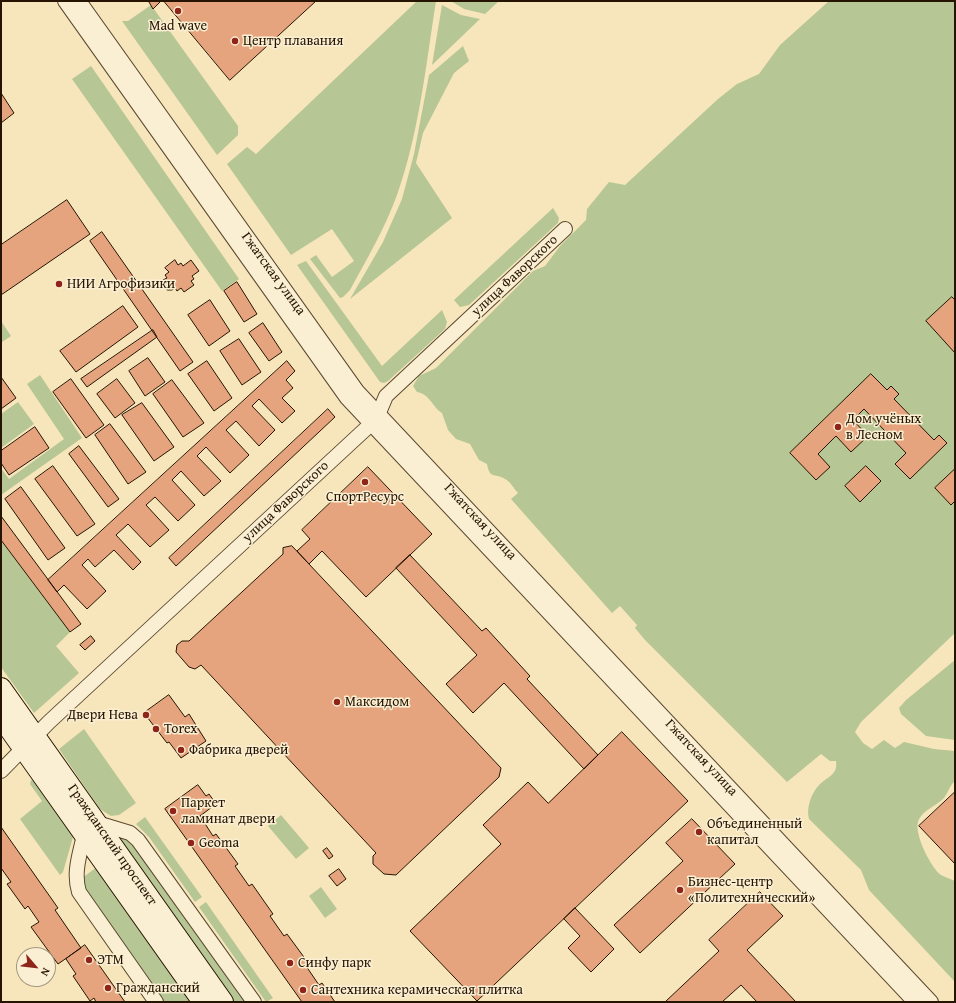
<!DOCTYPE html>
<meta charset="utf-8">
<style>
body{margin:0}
#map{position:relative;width:956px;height:1003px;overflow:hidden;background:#f7e6bb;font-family:"Gentium Book Plus",serif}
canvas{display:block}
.frame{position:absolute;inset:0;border:2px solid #261401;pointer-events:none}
.north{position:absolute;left:16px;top:947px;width:40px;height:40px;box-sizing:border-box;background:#faefd3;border:1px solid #a5977f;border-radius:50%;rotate:118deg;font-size:11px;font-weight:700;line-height:16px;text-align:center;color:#261401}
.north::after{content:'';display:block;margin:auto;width:14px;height:18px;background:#8f2418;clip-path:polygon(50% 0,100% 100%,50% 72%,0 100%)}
</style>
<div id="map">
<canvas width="956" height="1003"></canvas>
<div class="frame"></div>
<div class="north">N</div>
</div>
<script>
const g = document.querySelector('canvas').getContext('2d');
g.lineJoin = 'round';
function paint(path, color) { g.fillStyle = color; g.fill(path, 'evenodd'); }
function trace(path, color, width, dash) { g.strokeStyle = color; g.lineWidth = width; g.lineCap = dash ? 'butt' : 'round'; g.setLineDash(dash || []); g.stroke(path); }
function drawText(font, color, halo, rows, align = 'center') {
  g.font = font + ' "Gentium Book Plus",serif'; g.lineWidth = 3; g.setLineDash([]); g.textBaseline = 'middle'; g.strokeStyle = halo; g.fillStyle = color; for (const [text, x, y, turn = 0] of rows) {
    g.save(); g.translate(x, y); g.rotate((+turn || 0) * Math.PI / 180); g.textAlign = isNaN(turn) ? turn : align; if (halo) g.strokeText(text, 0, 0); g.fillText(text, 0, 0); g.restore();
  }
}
const green = new Path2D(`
 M 417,1 L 436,1 C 426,65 419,133 397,195 C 385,228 367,259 350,290 L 343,297 L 340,298 L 310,259 L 316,255 L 332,277 L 354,261 L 332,229 L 291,255 L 227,164 L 247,147 L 256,154 Z
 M 451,1 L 499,1 L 485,14 L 464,9 Z
 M 829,1 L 955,1 L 955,633 L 861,722 L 855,732 L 863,743 L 872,749 L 884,740 L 895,748 L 904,742 L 934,749 L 955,751 L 955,781 C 949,786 948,794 943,799 C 936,806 921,811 918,822 C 914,834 931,868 941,875 C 945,877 950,879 955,881 L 955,982 L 869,890 L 861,870 L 809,819 C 806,808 811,794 819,785 C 828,776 838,775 836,761 L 830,761 L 821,754 L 787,782 L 645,640 L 635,628 L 637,625 L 620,606 L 612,613 L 511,499 L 518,493 C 514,489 510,481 505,479 C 494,472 490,480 487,464 L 479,460 L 470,444 L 456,439 L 448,430 L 442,413 C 432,407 430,394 417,392 L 413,386 L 419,376 L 436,368 L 533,271 L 545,266 L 560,246 L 586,220 L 587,209 L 609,182 L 625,185 L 718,99 L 737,84 L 759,74 L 780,45 Z
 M 151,5 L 238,126 L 238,135 L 217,155 L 122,21 L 128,21 Z
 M 442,5 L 461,15 L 480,19 L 432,65 Z
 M 463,46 L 469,61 L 454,73 L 423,133 L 416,163 L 452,218 L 350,299 L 383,242 L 402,199 L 414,154 L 429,75 Z
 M 91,66 L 239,279 L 222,291 L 72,79 Z
 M 553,208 L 559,218 L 558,223 L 469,305 L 460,307 L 454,300 Z
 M 306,261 L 382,366 L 442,310 L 447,322 L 445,329 L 388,381 L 384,383 L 380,382 L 297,265 Z
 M 1,321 L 11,336 L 2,342 L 1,340 Z
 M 40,375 L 82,438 L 1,495 L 1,468 L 9,479 L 64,439 L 27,384 Z
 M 18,402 L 34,424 L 1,448 L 1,414 Z
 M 1,540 L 70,632 L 56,646 L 79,673 L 34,713 L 1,667 Z
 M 955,660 L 955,740 L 926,736 L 901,714 L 899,708 L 906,700 Z
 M 84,729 L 136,803 L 119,815 L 111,816 L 100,809 L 59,749 Z
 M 31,780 L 35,781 L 71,831 L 73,837 L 63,872 L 60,875 L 20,819 L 42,801 L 30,784 Z
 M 281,815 L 309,848 L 296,859 L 268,826 Z
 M 145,817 L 202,897 L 195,902 L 149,837 L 136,824 Z
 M 119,837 L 123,837 L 134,844 L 246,1002 L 230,1002 L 117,840 Z
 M 97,867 L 194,1002 L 164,1002 L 83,885 L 82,878 Z
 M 321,887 L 337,909 L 325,918 L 309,896 Z
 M 206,902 L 273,998 L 266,1002 L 199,907 Z`);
const building = new Path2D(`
 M 150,1 L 161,1 L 153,9 L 149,2 Z
 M 164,1 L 316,1 L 230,80 Z
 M 1,93 L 14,113 L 1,123 Z
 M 67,200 L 90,234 L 1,295 L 1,245 Z
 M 102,232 L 193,362 L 180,371 L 90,241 Z
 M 175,260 L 178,265 L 181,263 L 183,266 L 191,260 L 199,271 L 192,276 L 194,279 L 191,281 L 194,285 L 184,292 L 181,288 L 177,291 L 175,288 L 172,290 L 167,290 L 163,284 L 163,280 L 167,278 L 165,275 L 169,272 L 165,268 Z
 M 237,282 L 257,314 L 244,322 L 224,291 Z
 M 952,297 L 955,300 L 955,353 L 926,321 Z
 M 210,300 L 230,331 L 209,346 L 188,315 Z
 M 123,306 L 138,327 L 76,372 L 60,351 Z
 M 263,323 L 282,352 L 269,361 L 249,333 Z
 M 153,330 L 157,337 L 87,387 L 81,379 Z
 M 239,339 L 261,372 L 242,385 L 220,351 Z
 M 148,358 L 165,382 L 145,396 L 129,371 Z
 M 207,361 L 232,398 L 214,411 L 188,374 Z
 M 287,361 L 295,371 L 286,380 L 293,388 L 282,398 L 295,411 L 282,423 L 259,399 L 252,406 L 275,430 L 259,446 L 236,421 L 226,430 L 249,455 L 230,473 L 206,447 L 197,456 L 221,481 L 204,496 L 181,471 L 172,480 L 195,505 L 178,521 L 155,497 L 146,505 L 169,530 L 150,547 L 128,524 L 116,535 L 141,562 L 133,570 L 114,550 L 95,567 L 88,559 L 82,565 L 106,591 L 87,609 L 64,585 L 57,592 L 48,580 Z
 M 871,374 L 887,390 L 891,386 L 899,394 L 894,399 L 934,440 L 939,435 L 947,443 L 910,479 L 895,464 L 906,453 L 864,409 L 853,420 L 868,436 L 851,452 L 836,436 L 818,454 L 830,467 L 816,480 L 790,453 Z
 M 1,377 L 16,398 L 1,409 Z
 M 71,379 L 104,425 L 86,438 L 53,392 Z
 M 117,379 L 135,403 L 115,418 L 97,394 Z
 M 172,380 L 204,423 L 183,437 L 153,394 Z
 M 142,403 L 174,447 L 154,461 L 122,415 Z
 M 328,409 L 335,417 L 176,566 L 169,558 Z
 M 110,424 L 146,472 L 128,484 L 95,435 Z
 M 35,427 L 49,448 L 9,475 L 1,463 L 1,451 Z
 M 79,446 L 119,499 L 108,507 L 69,454 Z
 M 53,466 L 95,524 L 77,536 L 35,479 Z
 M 866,466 L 881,481 L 860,502 L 845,486 Z
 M 368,467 L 432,534 L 366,597 L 322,551 L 309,564 L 297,551 L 310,539 L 302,530 Z
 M 955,469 L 955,501 L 951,505 L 935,488 Z
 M 21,487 L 65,548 L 48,560 L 5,499 Z
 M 1,516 L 81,624 L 70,632 L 1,540 Z
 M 292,546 L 501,768 L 499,777 L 396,875 L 384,874 L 373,864 L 373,856 L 376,853 L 201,665 L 195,669 L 189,667 L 176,652 L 177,645 L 182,641 L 189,641 L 283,554 L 283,548 Z
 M 410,555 L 482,631 L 486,628 L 530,676 L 527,679 L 598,755 L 584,769 L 504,683 L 473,713 L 446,684 L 477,655 L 396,568 Z
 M 91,636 L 95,641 L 85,650 L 80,645 Z
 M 169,695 L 185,717 L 189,714 L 206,741 L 181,758 L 169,742 L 167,743 L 144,713 Z
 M 622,732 L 688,801 L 477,1001 L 410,931 L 501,844 L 483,825 L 528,782 L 548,803 Z
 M 198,785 L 206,796 L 209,794 L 216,804 L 200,816 L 213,836 L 216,834 L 238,864 L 235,866 L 249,886 L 252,884 L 273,914 L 270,916 L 284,936 L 287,934 L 309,964 L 306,966 L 319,985 L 322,983 L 335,1002 L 302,1002 L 165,809 Z
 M 955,792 L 955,864 L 919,826 Z
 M 692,819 L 735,864 L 640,953 L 614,925 L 683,861 L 666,843 Z
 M 1,827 L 58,908 L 55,910 L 81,948 L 58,964 L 31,927 L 39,922 L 28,906 L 25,909 L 7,884 L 11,882 L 1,868 Z
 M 327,848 L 333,856 L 329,859 L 323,851 Z
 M 339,869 L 346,879 L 337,886 L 329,876 Z
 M 760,892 L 783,916 L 747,950 L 796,1002 L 757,1002 L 741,985 L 722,1002 L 665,1002 L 719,951 L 709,940 Z
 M 575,908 L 614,949 L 591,972 L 568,948 L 580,936 L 564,919 Z
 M 85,945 L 125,1002 L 96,1002 L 94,998 L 90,1001 L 73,976 L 76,974 L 66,959 Z`);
const minor = new Path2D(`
 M 65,1 L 347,398 L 915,1002
 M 79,1 L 357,391 L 931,1002
 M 1,771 L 49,722 L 371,424 L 378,415 L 386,396 L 565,229
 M 97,823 L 130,833 L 138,840 L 254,1002
 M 84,835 C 80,854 73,872 79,892 L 156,1002`);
const secondary = new Path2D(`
 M 1,688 L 223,1002
 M 1,717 L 203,1002`);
const markers = [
 [178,11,4,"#8f2418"],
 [235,41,4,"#8f2418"],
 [59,284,4,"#8f2418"],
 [838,427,4,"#8f2418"],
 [365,482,4,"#8f2418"],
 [337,702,4,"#8f2418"],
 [146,715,4,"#8f2418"],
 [156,729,4,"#8f2418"],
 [181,750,4,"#8f2418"],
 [173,811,4,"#8f2418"],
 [699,832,4,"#8f2418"],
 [191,843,4,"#8f2418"],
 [680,890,4,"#8f2418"],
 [89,960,4,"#8f2418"],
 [290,963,4,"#8f2418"],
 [108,988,4,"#8f2418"],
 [303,990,4,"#8f2418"]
];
const poiNames = [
 ["Mad wave",178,26,"center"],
 ["Центр плавания",243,41],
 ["НИИ Агрофизики",67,284],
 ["Дом учёных",846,419],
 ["в Лесном",846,435],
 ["СпортРесурс",365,497,"center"],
 ["Максидом",345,702],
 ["Двери Нева",138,715,"right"],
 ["Torex",164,729],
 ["Фабрика дверей",189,750],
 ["Паркет",181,803],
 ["ламинат двери",181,819],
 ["Объединенный",707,824],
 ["капитал",707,840],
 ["Geoma",199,843],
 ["Бизнес-центр",688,882],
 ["«Политехнический»",688,898],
 ["ЭТМ",97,960],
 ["Синфу парк",298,963],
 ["Гражданский",116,988],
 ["Сантехника керамическая плитка",311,990]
];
const streetNames = [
 ["Гжатская улица",273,274,54],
 ["улица Фаворского",515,276,-43],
 ["улица Фаворского",286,502,-43],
 ["Гжатская улица",480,522,47],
 ["Гжатская улица",701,758,47],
 ["Гражданский проспект",112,845,55]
];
paint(green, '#b7c695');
paint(building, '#e5a47e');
trace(building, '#261401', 1);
trace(minor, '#5a4830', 16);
trace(secondary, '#261401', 22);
trace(minor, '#faefd3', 14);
trace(secondary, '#faefd3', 20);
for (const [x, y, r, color] of markers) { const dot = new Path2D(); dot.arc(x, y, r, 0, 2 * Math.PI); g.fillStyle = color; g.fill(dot); trace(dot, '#faefd3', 1.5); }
drawText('14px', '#261401', '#faefd3', poiNames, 'left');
drawText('14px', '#261401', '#faefd3', streetNames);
</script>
